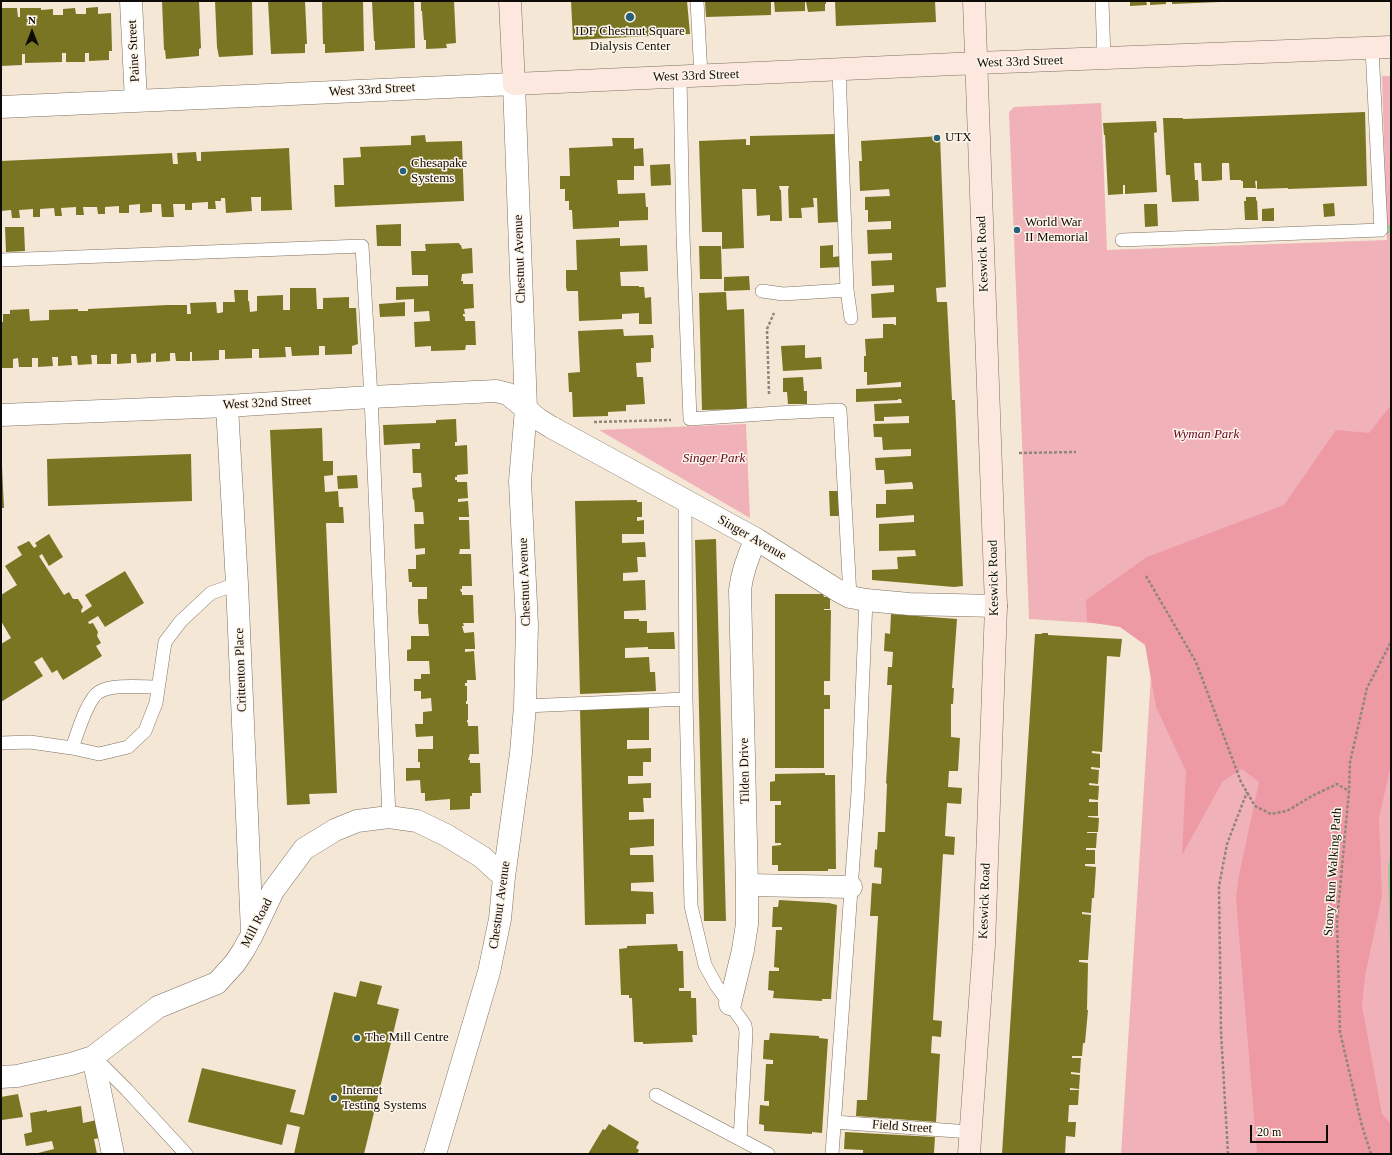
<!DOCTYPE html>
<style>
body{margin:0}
#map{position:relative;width:1392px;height:1155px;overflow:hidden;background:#f5e7d5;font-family:Georgia,serif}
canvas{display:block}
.frame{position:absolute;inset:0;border:2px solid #0f0b06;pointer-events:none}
.north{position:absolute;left:12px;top:12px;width:40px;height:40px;-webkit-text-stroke:3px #fdf5ea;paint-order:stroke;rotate:0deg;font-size:11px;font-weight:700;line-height:16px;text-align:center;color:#0f0b06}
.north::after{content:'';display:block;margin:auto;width:14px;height:18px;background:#0f0b06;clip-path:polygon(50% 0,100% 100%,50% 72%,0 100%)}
.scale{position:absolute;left:1250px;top:1125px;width:78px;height:18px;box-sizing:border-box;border:2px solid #0f0b06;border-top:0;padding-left:5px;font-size:12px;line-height:14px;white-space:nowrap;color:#0f0b06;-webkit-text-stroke:3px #fdf5ea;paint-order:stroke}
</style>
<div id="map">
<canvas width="1392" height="1155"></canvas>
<div class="frame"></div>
<div class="north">N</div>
<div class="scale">20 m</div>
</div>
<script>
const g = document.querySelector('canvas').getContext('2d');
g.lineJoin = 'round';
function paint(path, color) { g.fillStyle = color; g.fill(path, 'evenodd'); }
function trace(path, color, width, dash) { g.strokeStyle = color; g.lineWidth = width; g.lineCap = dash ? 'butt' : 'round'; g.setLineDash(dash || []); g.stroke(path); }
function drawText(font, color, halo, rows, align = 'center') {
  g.font = font + ' Georgia,serif'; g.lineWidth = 3; g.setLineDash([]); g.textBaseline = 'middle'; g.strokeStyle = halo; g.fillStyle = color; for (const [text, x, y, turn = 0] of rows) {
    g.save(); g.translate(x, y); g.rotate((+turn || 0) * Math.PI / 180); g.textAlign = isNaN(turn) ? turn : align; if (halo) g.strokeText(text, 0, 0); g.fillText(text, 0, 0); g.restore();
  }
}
const green = new Path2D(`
 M 1382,76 L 1391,76 L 1391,1154 L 1121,1154 L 1154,627 L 1029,619 L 1009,112 L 1014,107 L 1101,103 L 1107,250 L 1387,240 Z
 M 746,424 L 750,518 L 599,430 Z`);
const forest = new Path2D(`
 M 1391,405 L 1391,765 L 1379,818 L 1382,896 L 1365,976 L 1362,1006 L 1382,1114 L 1391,1124 L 1391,1154 L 1257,1154 L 1236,898 L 1239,875 L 1259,782 L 1242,769 L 1223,781 L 1182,855 L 1186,771 L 1156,707 L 1145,645 L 1120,627 L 1087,622 L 1086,600 L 1147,557 L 1284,505 L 1336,430 L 1369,433 Z`);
const water = new Path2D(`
 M 1391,850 L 1391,988 L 1388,868 Z`);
const stream = new Path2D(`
 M 1381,230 L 1391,229`);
const building = new Path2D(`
 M 162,1 L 199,1 L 201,48 L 199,49 L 199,56 L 166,59 L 165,50 L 164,50 Z
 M 215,1 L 252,1 L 253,55 L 219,57 L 217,47 Z
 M 268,1 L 305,1 L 307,44 L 305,44 L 305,53 L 271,54 Z
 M 322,1 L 363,1 L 364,51 L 325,53 L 325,44 L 323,44 Z
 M 372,1 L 414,1 L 415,48 L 375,50 L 375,41 L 374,41 Z
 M 421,1 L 454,1 L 456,43 L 446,44 L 447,48 L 426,49 L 426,40 L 424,40 L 422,11 L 421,11 Z
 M 571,1 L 687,1 L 690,34 L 573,40 Z
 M 705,1 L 771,1 L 771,15 L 706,17 Z
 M 774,1 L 805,1 L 805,11 L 775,12 Z
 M 807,1 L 826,1 L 826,4 L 825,4 L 825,11 L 808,12 L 806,2 Z
 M 835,1 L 935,1 L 936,22 L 836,26 Z
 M 1130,1 L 1146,1 L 1147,5 L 1130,6 Z
 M 1150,1 L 1166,1 L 1166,4 L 1150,5 Z
 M 1172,1 L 1220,1 L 1220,2 L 1172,4 Z
 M 98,7 L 98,14 L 111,13 L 112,51 L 109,51 L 109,60 L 89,61 L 89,53 L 85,53 L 85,62 L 66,62 L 66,53 L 62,53 L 62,62 L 25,63 L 25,54 L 22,54 L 22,65 L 1,66 L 1,8 L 17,8 L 18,17 L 20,17 L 20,8 L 41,8 L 41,10 L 53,9 L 53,15 L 63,15 L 63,9 L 75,8 L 76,14 L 86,14 L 86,8 Z
 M 1365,112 L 1367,186 L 1288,189 L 1288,188 L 1257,189 L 1257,181 L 1255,181 L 1256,188 L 1243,188 L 1243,181 L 1241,181 L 1241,180 L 1230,180 L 1229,163 L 1222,163 L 1222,180 L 1213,181 L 1202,181 L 1201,163 L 1194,163 L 1195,180 L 1198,180 L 1199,201 L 1172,202 L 1170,175 L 1166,175 L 1163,118 L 1183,118 L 1183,119 Z
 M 1156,121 L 1157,132 L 1154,133 L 1157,192 L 1125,194 L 1125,185 L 1123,185 L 1123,194 L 1108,195 L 1105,135 L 1104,135 L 1103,123 Z
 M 836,134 L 838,222 L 818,223 L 817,198 L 813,198 L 814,207 L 801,208 L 802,218 L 789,218 L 788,190 L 789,186 L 779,186 L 780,190 L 781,190 L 782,221 L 770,221 L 770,215 L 757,216 L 756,189 L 742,189 L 744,248 L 722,249 L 722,232 L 702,232 L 699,141 L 746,139 L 746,145 L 750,145 L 750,136 Z
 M 425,135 L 426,142 L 462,141 L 464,201 L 335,207 L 334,185 L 344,185 L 343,158 L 361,157 L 360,147 L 411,145 L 411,136 Z
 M 940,136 L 946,287 L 936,288 L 937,302 L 947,302 L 952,400 L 955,400 L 963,586 L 954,587 L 872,580 L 872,570 L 898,569 L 897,557 L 916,556 L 915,550 L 879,551 L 879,524 L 914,522 L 914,515 L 876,518 L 876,504 L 886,504 L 886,490 L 913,489 L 913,486 L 912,482 L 885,484 L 884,470 L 876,470 L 875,458 L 911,456 L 911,449 L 883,450 L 882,437 L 874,437 L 873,424 L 909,423 L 909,416 L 884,417 L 884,421 L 875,421 L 874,404 L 902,403 L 901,399 L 898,399 L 898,400 L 856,402 L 856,389 L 901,387 L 901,382 L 867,385 L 867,372 L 864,372 L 864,356 L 866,356 L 865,339 L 883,338 L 883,324 L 894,324 L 894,325 L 896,325 L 896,317 L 872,318 L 871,294 L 894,292 L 894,285 L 872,286 L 871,261 L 892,260 L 892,253 L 868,254 L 867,230 L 891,229 L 891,221 L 868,222 L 868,210 L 865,210 L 865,197 L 890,196 L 889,189 L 860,191 L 859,161 L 862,161 L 861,141 Z
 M 612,138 L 634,138 L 634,149 L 643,148 L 644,166 L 634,166 L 634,180 L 617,180 L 618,194 L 645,193 L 646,207 L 648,207 L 648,220 L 619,221 L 619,227 L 573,229 L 572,210 L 569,210 L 569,201 L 565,201 L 565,189 L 560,189 L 560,176 L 570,176 L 569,148 L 613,146 Z
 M 289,148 L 292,210 L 261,211 L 261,197 L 251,197 L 252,211 L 226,213 L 225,198 L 221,198 L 221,201 L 215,201 L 216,209 L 208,209 L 208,202 L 192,203 L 192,210 L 185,210 L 185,204 L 173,204 L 174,217 L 162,217 L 161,204 L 152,204 L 152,212 L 140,213 L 140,204 L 129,205 L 129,213 L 119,213 L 119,206 L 105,207 L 105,214 L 98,214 L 97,207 L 83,207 L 84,215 L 76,215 L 76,207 L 61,208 L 62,216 L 55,216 L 54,208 L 40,209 L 40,217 L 33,217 L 33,209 L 19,210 L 20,218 L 12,218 L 11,210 L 1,211 L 1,161 L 172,153 L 173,164 L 178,164 L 177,153 L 196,152 L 197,161 L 201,161 L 201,152 Z
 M 670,164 L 671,185 L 651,186 L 650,165 Z
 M 1246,197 L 1256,197 L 1256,201 L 1257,200 L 1258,220 L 1245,220 L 1244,201 L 1246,201 Z
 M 1334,203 L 1335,216 L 1324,217 L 1323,204 Z
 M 1144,204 L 1157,204 L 1158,226 L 1145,227 Z
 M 1274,208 L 1274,221 L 1262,221 L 1262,209 Z
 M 401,224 L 401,246 L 377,246 L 376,225 Z
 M 5,227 L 24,227 L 25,251 L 6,252 Z
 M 620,238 L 620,246 L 647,245 L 648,271 L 620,272 L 621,286 L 639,286 L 639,287 L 644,287 L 645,298 L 651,297 L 652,324 L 639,324 L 639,313 L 622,314 L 622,319 L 579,321 L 578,291 L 567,291 L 566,287 L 566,270 L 577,270 L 576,240 Z
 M 459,243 L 460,245 L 461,245 L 462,249 L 472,248 L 473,273 L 462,274 L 461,281 L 463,281 L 463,284 L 473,284 L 474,308 L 464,309 L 465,314 L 463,314 L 463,316 L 465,317 L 465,321 L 475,321 L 476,345 L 466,345 L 465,350 L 431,351 L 431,346 L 415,347 L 414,322 L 430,321 L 429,311 L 414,312 L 414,299 L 396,300 L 396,287 L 428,286 L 428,275 L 412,275 L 411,251 L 426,251 L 425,244 Z
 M 833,245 L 833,257 L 841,256 L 841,267 L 820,268 L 820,246 Z
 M 699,246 L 721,246 L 722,279 L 700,279 Z
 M 749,276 L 750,290 L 724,291 L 724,277 Z
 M 290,288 L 316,288 L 317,309 L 323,309 L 323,298 L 349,297 L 349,308 L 356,308 L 358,344 L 352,346 L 352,354 L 325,355 L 325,346 L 319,346 L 319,355 L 292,356 L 291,347 L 285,347 L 286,357 L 259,358 L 259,349 L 252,349 L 252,358 L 225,359 L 225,350 L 219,350 L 219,360 L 192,361 L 192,352 L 190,352 L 190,361 L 176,361 L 175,353 L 170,353 L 170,361 L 156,362 L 156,353 L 151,354 L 151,362 L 137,363 L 136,354 L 131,354 L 131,363 L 117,364 L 117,354 L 111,354 L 111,364 L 97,364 L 97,355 L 91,355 L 92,364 L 78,365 L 77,356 L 71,356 L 72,365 L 58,366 L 58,357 L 52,357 L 53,366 L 38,367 L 38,358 L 32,358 L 32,367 L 19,367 L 18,358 L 13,359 L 13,368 L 1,368 L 1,322 L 3,322 L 3,314 L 10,314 L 10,310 L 29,309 L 30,321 L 49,320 L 49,310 L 78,309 L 78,311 L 88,311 L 88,309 L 167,305 L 187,305 L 187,314 L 191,314 L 190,303 L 216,302 L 217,313 L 220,313 L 223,312 L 223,302 L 235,302 L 234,290 L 248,290 L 248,301 L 249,301 L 250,312 L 257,311 L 257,296 L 283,295 L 283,310 L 290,310 Z
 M 726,292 L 727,310 L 744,309 L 747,409 L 702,410 L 699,293 Z
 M 405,302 L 405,316 L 380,317 L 379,304 Z
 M 623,329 L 624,336 L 653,335 L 654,348 L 651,348 L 651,362 L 636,363 L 637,377 L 643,377 L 645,404 L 626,405 L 626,411 L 608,412 L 608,416 L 573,417 L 572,392 L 569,392 L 568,373 L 580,372 L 578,331 Z
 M 805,345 L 805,358 L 821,357 L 822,369 L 783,371 L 781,346 Z
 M 803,377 L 804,391 L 807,391 L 807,404 L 788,404 L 787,392 L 783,392 L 783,378 Z
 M 456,419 L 457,442 L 455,442 L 455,446 L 467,445 L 468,474 L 457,475 L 457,477 L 455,477 L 455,480 L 457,480 L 457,482 L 467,482 L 468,498 L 458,499 L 458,502 L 468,501 L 469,515 L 469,517 L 459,517 L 459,520 L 469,520 L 470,549 L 460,549 L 459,554 L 471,554 L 472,586 L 462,586 L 462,589 L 460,589 L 461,592 L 462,592 L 462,595 L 473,595 L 474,623 L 463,623 L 464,626 L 462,626 L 464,633 L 474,632 L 475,647 L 475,649 L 465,649 L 465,652 L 474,651 L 476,680 L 467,680 L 467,683 L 465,683 L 465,686 L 467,686 L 467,701 L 466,701 L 466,704 L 468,704 L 468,720 L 467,720 L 467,722 L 468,723 L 468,726 L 478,726 L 479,754 L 470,754 L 468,760 L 470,760 L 470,763 L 480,763 L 481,793 L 472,793 L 472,796 L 470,796 L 470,809 L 450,810 L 450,799 L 425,801 L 425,793 L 421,793 L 420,780 L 406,781 L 406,768 L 420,768 L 420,762 L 418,762 L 418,749 L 433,749 L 433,736 L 416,737 L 415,724 L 423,724 L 423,712 L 432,711 L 431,698 L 421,699 L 421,691 L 414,691 L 414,679 L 421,679 L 421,674 L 430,674 L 429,661 L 407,661 L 407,650 L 411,649 L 411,636 L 429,636 L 428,624 L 419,624 L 418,612 L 418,599 L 427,599 L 427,587 L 412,587 L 412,582 L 409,582 L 408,569 L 416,569 L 416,555 L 425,554 L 425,548 L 415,549 L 414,524 L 424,524 L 423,512 L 415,512 L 414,499 L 413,500 L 412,488 L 422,487 L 421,473 L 413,473 L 412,449 L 420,449 L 420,443 L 384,445 L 383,425 L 436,423 L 436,420 Z
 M 322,428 L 323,461 L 333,461 L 333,475 L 324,476 L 325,492 L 338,491 L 339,507 L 343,507 L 344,523 L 326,523 L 337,793 L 309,794 L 310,804 L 287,805 L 270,430 Z
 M 191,454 L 192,501 L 48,506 L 47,459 Z
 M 1,467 L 2,467 L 4,508 L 1,508 Z
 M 357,475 L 358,488 L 338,489 L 337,476 Z
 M 829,491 L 841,491 L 842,516 L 830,516 Z
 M 637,500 L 637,502 L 642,502 L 642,517 L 637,517 L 637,521 L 644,520 L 644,534 L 622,534 L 622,543 L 645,542 L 646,557 L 637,557 L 638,572 L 623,573 L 623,581 L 645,580 L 646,610 L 624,611 L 624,619 L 639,619 L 639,621 L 647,621 L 647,633 L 674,632 L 675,649 L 648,649 L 648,647 L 625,648 L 625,658 L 649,657 L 650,672 L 655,672 L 656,691 L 580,694 L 575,501 Z
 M 49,534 L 63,557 L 49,566 L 42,554 L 39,556 L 64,595 L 69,592 L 73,599 L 78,599 L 83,607 L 81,611 L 82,613 L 92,606 L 85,595 L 125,571 L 144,603 L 105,627 L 98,616 L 88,622 L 89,624 L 93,623 L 98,632 L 97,636 L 101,643 L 96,646 L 102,656 L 63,680 L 57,670 L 52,673 L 42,657 L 34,662 L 43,676 L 1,702 L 1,644 L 11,638 L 1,621 L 1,595 L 17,585 L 5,566 L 22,555 L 17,547 L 29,541 L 34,548 L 37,546 L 35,543 Z
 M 716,539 L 726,921 L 704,921 L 695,540 Z
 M 775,594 L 823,594 L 824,597 L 830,597 L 830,609 L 824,609 L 824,610 L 831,610 L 830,681 L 824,681 L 824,695 L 830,695 L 830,709 L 824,709 L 824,768 L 775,768 Z
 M 891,614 L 957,619 L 952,688 L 954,688 L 953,704 L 951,704 L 951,737 L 960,738 L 958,771 L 949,771 L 948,787 L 962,788 L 961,804 L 947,803 L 945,836 L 955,837 L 954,855 L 943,854 L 933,1020 L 942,1021 L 941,1037 L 932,1036 L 931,1053 L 940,1054 L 936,1122 L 856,1116 L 857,1100 L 867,1100 L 878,917 L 878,916 L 870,916 L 872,883 L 881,884 L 882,868 L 874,867 L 875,849 L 877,850 L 878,832 L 885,832 L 887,784 L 886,783 L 892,685 L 887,685 L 888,667 L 892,667 L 893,652 L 884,651 L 885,633 L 890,634 Z
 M 1042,633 L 1048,633 L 1048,635 L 1122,639 L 1120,657 L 1107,656 L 1102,752 L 1092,751 L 1092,753 L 1100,754 L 1100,768 L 1091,767 L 1091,769 L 1099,770 L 1098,784 L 1089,783 L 1089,785 L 1099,786 L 1098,800 L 1089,799 L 1089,802 L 1098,802 L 1098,816 L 1088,816 L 1088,817 L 1099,818 L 1098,832 L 1087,832 L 1087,833 L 1097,833 L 1096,848 L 1086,848 L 1086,850 L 1095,850 L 1095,864 L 1085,864 L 1085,866 L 1096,867 L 1094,898 L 1092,898 L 1091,913 L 1082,912 L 1082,914 L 1091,915 L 1088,960 L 1079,960 L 1079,962 L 1088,963 L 1087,1010 L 1088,1010 L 1085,1043 L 1083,1043 L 1082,1056 L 1072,1056 L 1072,1058 L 1081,1058 L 1080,1073 L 1071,1072 L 1071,1074 L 1080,1075 L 1079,1089 L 1070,1088 L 1070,1090 L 1079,1090 L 1078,1105 L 1069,1105 L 1068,1122 L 1076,1122 L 1075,1137 L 1066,1136 L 1065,1154 L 1002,1154 L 1035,634 L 1042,634 Z
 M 649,708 L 649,740 L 627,740 L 627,749 L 651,748 L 651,762 L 643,762 L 643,776 L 628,776 L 628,784 L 651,783 L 651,798 L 643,798 L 644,812 L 629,812 L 629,820 L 654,819 L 654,846 L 630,848 L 630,855 L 653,855 L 654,882 L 631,883 L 631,891 L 653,892 L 654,914 L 646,914 L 646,924 L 585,925 L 580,709 Z
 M 825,773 L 825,775 L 835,775 L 836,869 L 828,869 L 828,871 L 778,871 L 778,865 L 772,865 L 772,846 L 781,845 L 781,843 L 775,843 L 775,805 L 781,805 L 781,801 L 770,801 L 770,782 L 775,781 L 775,774 Z
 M 779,900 L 829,903 L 837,905 L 831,999 L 822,999 L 822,1001 L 773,998 L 774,991 L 768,990 L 769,971 L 779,971 L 779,968 L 774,967 L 776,930 L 782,930 L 782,927 L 772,927 L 773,907 L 778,907 Z
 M 677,944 L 678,951 L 683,951 L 684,988 L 679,988 L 679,991 L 691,991 L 691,998 L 696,998 L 697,1035 L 692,1035 L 693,1042 L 643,1044 L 643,1042 L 634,1042 L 632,998 L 629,998 L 629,995 L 621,995 L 619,949 L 627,948 L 627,946 Z
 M 360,981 L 382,986 L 377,1004 L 399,1009 L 364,1154 L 294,1154 L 300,1127 L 287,1124 L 282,1145 L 188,1122 L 202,1068 L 296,1090 L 290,1112 L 304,1115 L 334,992 L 356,997 Z
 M 770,1033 L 819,1036 L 819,1038 L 828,1039 L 822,1133 L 812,1132 L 812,1134 L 764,1131 L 764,1125 L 759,1124 L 760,1105 L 769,1106 L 769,1101 L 764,1101 L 766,1064 L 773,1064 L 773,1060 L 763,1059 L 764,1040 L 769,1040 Z
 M 18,1094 L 23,1117 L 2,1120 L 1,1097 Z
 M 81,1106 L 83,1123 L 97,1120 L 100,1138 L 94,1139 L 97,1154 L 34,1154 L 54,1149 L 52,1141 L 26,1146 L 24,1134 L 32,1132 L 30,1113 L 47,1110 L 47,1112 Z
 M 609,1124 L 639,1142 L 636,1148 L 639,1150 L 637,1154 L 588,1154 L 603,1129 L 605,1130 Z
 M 845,1132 L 935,1137 L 934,1153 L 863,1154 L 863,1150 L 844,1149 Z`);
const path = new Path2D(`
 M 769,394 L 767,329 L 774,313
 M 594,422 L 671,420
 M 1019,453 L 1076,452
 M 1146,576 L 1196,662 L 1241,782 L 1255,806 L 1271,814 L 1287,811 L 1312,796 L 1337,784 L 1349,791
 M 1228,1154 L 1221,1032 L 1219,886 L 1227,844 L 1247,792
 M 1371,1154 L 1362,1126 L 1340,1032 L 1337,921 L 1349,791 L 1350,762 L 1367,688 L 1391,642`);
const lane = new Path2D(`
 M 697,1 L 701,76
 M 1102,1 L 1104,59
 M 839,69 L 847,290 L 851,318
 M 680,76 L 683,234 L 690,419 L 777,413 L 840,410 L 850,597
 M 1122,240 L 1381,230 L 1372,48
 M 1,260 L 362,246 L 371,397 L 389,817
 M 762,291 L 783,294 L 847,290
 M 685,502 L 686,699 L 691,906 L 705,965 L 716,985 L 745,1025 L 746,1033 L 740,1139
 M 525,706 L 686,699
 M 1,743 L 30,742 L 72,748 L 99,754 L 128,747 L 145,731 L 156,703 L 165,642 L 181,621 L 211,593 L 237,584
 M 72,748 C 77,735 87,699 99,692 C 112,684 141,687 157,687
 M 95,1058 L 127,1090 L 186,1154
 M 656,1095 L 768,1154
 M 834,1122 L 970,1132
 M 832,1154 L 858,792 L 866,600`);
const street = new Path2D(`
 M 131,1 L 136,101
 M 1,107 L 514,84 L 526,409 L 520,481 L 527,625 L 525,706 L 521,753 L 504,877 L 500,919 L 489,972 L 435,1154
 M 227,406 L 237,584 L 252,932
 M 1,415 L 227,406 L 371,397 L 496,391 L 508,394 L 538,419 L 551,427 L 756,539 L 837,590 L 850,597 L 866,600 L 909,604 L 996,606
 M 747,885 L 851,887
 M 730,1004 L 743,950 L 747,924 L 747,885 L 740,590 C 742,571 748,556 756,539
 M 93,1057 L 113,1154
 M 1,1077 L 17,1076 L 71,1064 L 93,1057 L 158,1007 L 217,983 L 235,963 L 243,951 L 252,935 L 273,891 L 304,849 L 335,830 L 357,821 L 389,817 L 417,821 L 446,835 L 482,857 L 504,877`);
const secondary = new Path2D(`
 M 510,1 L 514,84 L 977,63 L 1391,47
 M 969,1154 L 984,945 L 996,606 L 974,1`);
const markers = [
 [630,17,5,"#28607a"],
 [937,138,4,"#28607a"],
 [403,171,4,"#28607a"],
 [1017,230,4,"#28607a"],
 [357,1038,4,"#28607a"],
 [334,1098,4,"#28607a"]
];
const poiNames = [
 ["IDF Chestnut Square",630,32,"center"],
 ["Dialysis Center",630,47,"center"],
 ["UTX",945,138],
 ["Chesapake",411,164],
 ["Systems",411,179],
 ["World War",1025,223],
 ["II Memorial",1025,238],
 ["The Mill Centre",365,1038],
 ["Internet",342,1091],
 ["Testing Systems",342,1106]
];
const streetNames = [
 ["Paine Street",134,51,-93],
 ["West 33rd Street",1020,62,-2],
 ["West 33rd Street",696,76,-2],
 ["West 33rd Street",372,90,-3],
 ["Keswick Road",983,254,-92],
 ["Chestnut Avenue",520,259,-92],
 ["West 32nd Street",267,403,-3],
 ["Singer Avenue",752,538,30],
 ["Keswick Road",994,578,-91],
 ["Chestnut Avenue",525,582,-92],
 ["Crittenton Place",241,670,-92],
 ["Tilden Drive",745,771,-91],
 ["Stony Run Walking Path",1333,872,-86],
 ["Keswick Road",985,901,-88],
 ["Chestnut Avenue",500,905,-82],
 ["Mill Road",257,923,-63],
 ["Field Street",902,1127,4]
];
const parkNames = [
 ["Wyman Park",1206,435],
 ["Singer Park",714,459]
];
paint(green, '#f1b1b8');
paint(forest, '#ee9aa5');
paint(water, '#9dcc8b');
trace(stream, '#9dcc8b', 8);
paint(building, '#7a7523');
trace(lane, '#7d7161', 14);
trace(street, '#7d7161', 23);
trace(secondary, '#7d7161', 23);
trace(path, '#8f8679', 2.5, [3, 2]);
trace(lane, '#fff', 13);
trace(street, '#fff', 22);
trace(secondary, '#fce8df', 22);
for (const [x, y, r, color] of markers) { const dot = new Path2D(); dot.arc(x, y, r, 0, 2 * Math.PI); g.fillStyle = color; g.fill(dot); trace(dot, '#fdf5ea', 1.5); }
drawText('13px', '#0f0b06', '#fdf5ea', poiNames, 'left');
drawText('13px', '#0f0b06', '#fdf5ea', streetNames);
drawText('italic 13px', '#650021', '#fdf5ea', parkNames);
</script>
